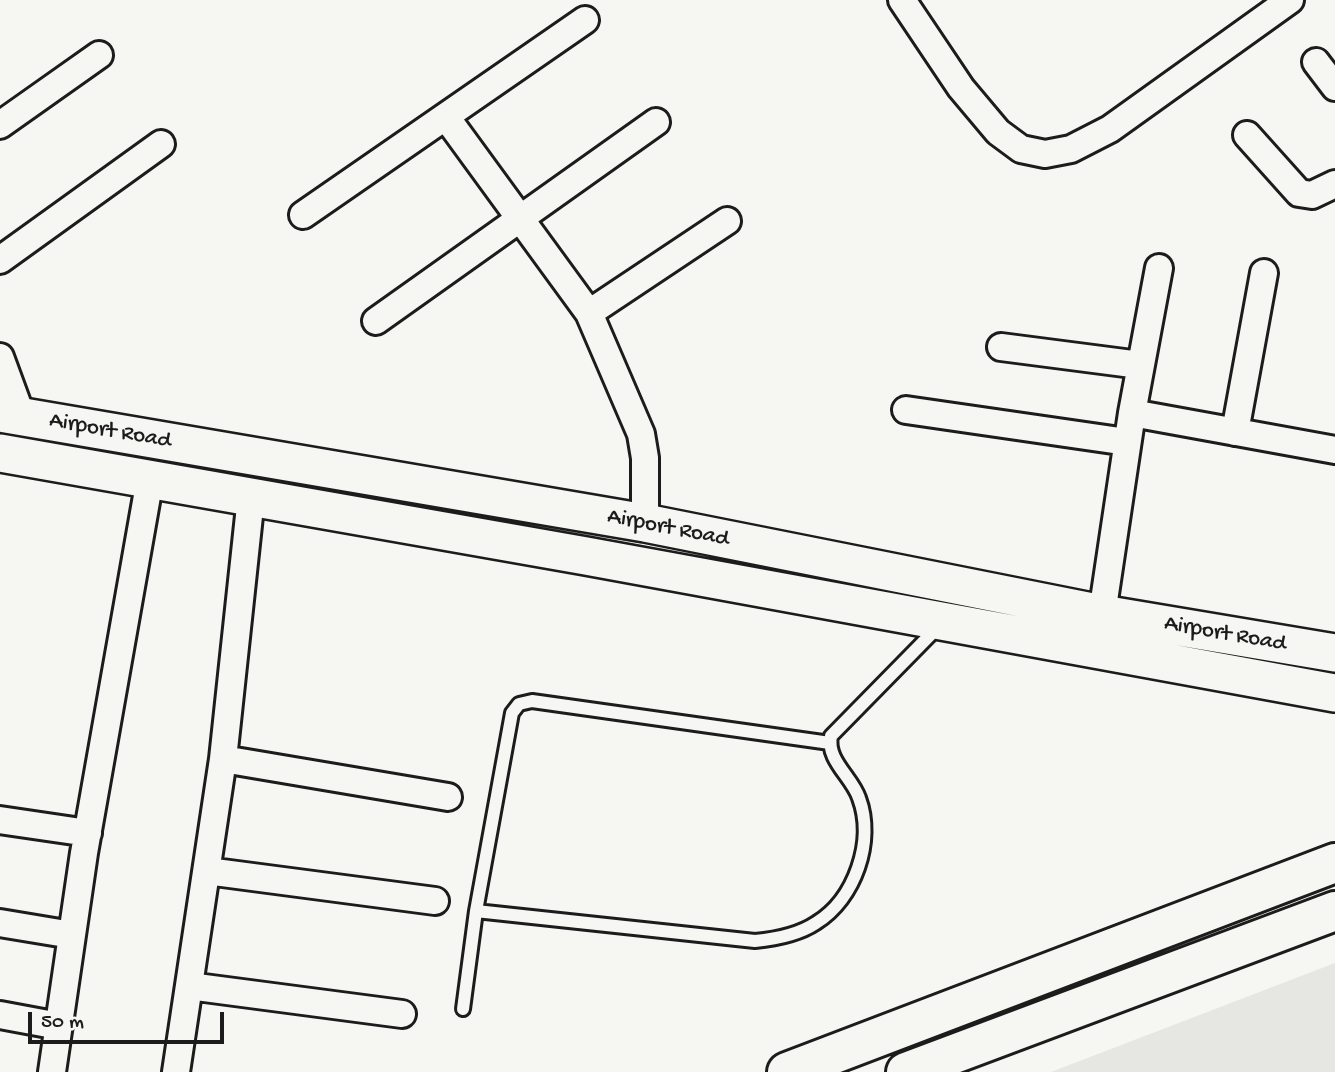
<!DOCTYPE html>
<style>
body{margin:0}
#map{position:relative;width:1335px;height:1072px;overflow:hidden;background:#f6f6f2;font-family:"Gochi Hand",sans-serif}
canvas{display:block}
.scale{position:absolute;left:28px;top:1012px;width:196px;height:32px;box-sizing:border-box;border:4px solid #1c1c1c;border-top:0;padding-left:9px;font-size:21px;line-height:24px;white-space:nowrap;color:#1c1c1c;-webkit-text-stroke:5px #f6f6f2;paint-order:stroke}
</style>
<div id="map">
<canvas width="1335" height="1072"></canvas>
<div class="scale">50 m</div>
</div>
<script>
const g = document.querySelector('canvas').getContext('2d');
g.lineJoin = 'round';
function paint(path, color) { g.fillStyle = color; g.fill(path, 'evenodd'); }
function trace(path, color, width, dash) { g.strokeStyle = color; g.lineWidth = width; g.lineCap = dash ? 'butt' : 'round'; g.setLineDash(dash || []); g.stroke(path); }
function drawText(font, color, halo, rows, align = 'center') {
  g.font = font + ' "Gochi Hand",sans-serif'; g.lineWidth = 5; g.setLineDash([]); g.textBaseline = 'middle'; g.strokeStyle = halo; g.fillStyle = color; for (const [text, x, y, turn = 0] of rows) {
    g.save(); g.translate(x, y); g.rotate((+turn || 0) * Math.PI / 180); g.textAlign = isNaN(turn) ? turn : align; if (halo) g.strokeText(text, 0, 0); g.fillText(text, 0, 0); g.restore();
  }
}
const built = new Path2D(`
 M 1335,963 L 1335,1072 L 1051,1072 Z`);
const lane = new Path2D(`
 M 476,911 L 755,941 C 776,939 798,935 816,923 C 855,899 875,841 859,798 C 852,777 826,760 831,736 L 939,626
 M 463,1009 L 476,911 L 512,713 L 519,704 L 532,701 L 830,743`);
const street = new Path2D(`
 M 902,0 L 961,88 L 998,132 L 1021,149 L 1045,154 L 1071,149 L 1110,129 L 1290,0
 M 1316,62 L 1335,87
 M 446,117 L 589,313 L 641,434 L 645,458 L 645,523
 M 0,125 L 99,55
 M 1247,135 L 1299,193 L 1312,195 L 1335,184
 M 303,215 L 585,20
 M 0,260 L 161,144
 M 589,313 L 727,221
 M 376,321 L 656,122
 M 1001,347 L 1140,365
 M 0,357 L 22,417
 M 906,410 L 1127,442
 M 1132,413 L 1335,450
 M 1235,432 L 1264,273
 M 1102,614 L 1132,413 L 1159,268
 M 223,759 L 448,797
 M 0,820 L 88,833
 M 207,871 L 435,901
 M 0,923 L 72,935
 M 189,986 L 402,1014
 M 0,1015 L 59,1026
 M 52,1072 L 84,853 L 150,479
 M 176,1072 L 223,759 L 251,497`);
const secondary = new Path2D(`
 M 0,413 L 645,523 L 1102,614 L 1335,653
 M 0,453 L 586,556 L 1335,693`);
const primary = new Path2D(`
 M 787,1072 L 1335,863
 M 906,1072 L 1335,911`);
const streetNames = [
 ["Airport Road",110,432,10],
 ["Airport Road",668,529,11],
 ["Airport Road",1225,635,10]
];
paint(built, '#e6e6e2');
trace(lane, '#1c1c1c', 18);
trace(street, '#1c1c1c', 32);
trace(secondary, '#1c1c1c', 42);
trace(primary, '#1c1c1c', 44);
trace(lane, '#f6f6f2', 12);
trace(street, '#f6f6f2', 26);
trace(secondary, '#f6f6f2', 37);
trace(primary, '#f6f6f2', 38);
drawText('23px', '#1c1c1c', '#f6f6f2', streetNames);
</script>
